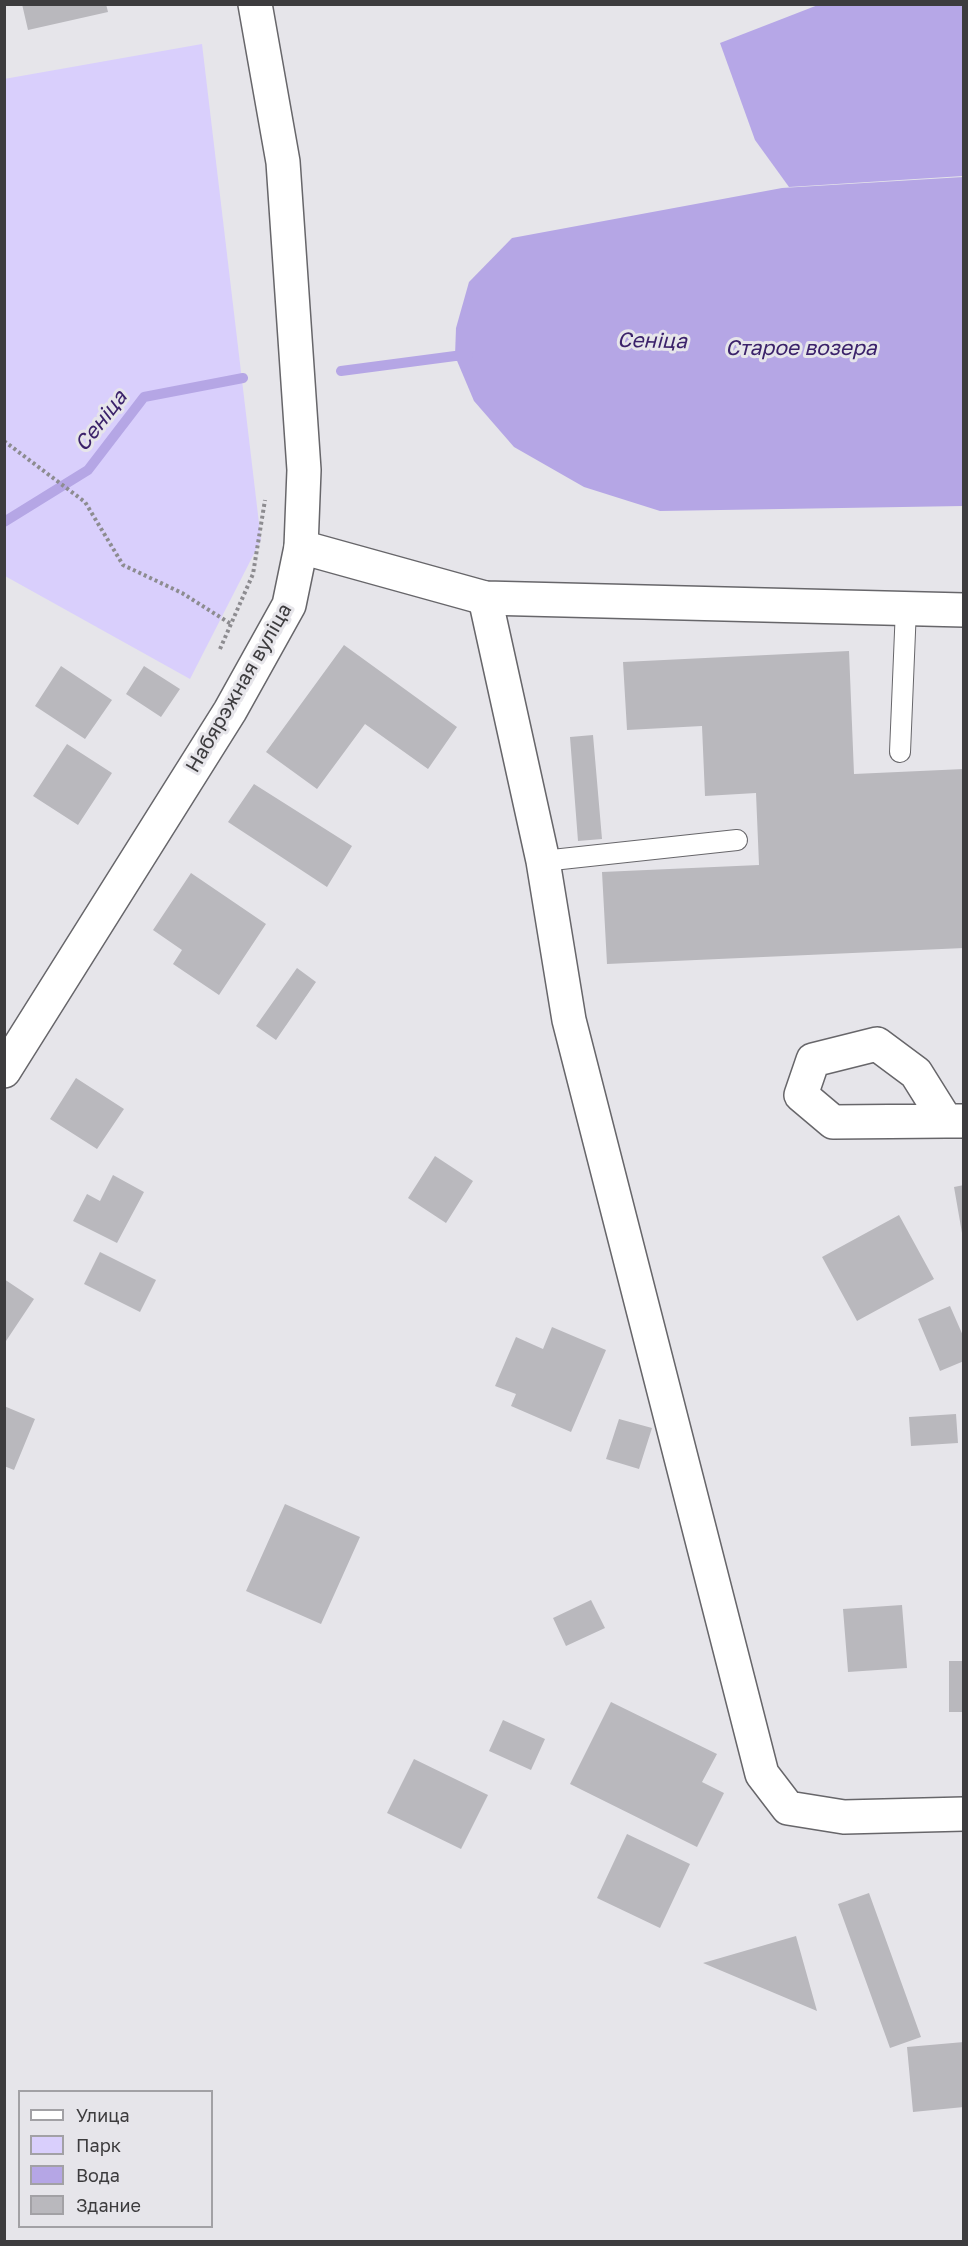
<!DOCTYPE html>
<meta charset="utf-8">
<style>
body{margin:0}
#map{position:relative;width:968px;height:2246px;overflow:hidden;background:#e6e5ea;font-family:"Golos Text",sans-serif}
canvas{display:block}
.frame{position:absolute;inset:0;border:6px solid #3d3c3e;pointer-events:none}
.legend{position:absolute;left:18px;top:2090px;width:195px;height:138px;box-sizing:border-box;background:#e6e5ea;border:2px solid #a2a1a5;margin:0;padding:8px 10px;list-style:none;font-size:18px;color:#3d3c3e}
.legend li{display:flex;align-items:center;gap:12px;height:30px}
.legend b{width:30px;border:2px solid #a2a1a5}
</style>
<div id="map">
<canvas width="968" height="2246"></canvas>
<div class="frame"></div>
<ul class="legend">
<li><b style="height:8px;background:#fff"></b>Улица</li>
<li><b style="height:16px;background:#d9cffc"></b>Парк</li>
<li><b style="height:16px;background:#b5a6e5"></b>Вода</li>
<li><b style="height:16px;background:#b9b8bd"></b>Здание</li>
</ul>
</div>
<script>
const g = document.querySelector('canvas').getContext('2d');
g.lineJoin = 'round';
function paint(path, color) { g.fillStyle = color; g.fill(path, 'evenodd'); }
function trace(path, color, width, dash) { g.strokeStyle = color; g.lineWidth = width; g.lineCap = dash ? 'butt' : 'round'; g.setLineDash(dash || []); g.stroke(path); }
function drawText(font, color, halo, rows, align = 'center') {
  g.font = font + ' "Golos Text",sans-serif'; g.lineWidth = 6; g.setLineDash([]); g.textBaseline = 'middle'; g.strokeStyle = halo; g.fillStyle = color; for (const [text, x, y, turn = 0] of rows) {
    g.save(); g.translate(x, y); g.rotate((+turn || 0) * Math.PI / 180); g.textAlign = isNaN(turn) ? turn : align; if (halo) g.strokeText(text, 0, 0); g.fillText(text, 0, 0); g.restore();
  }
}
const green = new Path2D(`
 M 202,44 L 261,540 L 190,679 L 5,576 L 4,79 Z`);
const forest = new Path2D(`
 M 818,5 L 963,5 L 963,176 L 789,187 L 755,140 L 720,43 Z`);
const water = new Path2D(`
 M 963,177 L 963,506 L 660,511 L 584,487 L 514,447 L 474,401 L 455,356 L 456,328 L 469,282 L 512,238 L 782,188 Z`);
const stream = new Path2D(`
 M 341,371 L 455,356 L 468,356
 M 4,522 L 88,470 L 144,397 L 243,378`);
const building = new Path2D(`
 M 22,4 L 106,4 L 108,12 L 28,30 Z
 M 344,645 L 457,727 L 428,769 L 365,724 L 317,789 L 266,752 Z
 M 849,651 L 854,774 L 964,769 L 964,948 L 607,964 L 602,872 L 759,865 L 756,793 L 705,796 L 702,726 L 627,730 L 623,662 Z
 M 61,666 L 112,700 L 85,739 L 35,706 Z
 M 144,666 L 180,689 L 161,717 L 126,694 Z
 M 593,735 L 602,839 L 578,841 L 570,737 Z
 M 67,744 L 112,773 L 78,825 L 33,796 Z
 M 254,784 L 352,846 L 327,887 L 228,822 Z
 M 191,873 L 266,924 L 219,995 L 173,964 L 182,950 L 153,930 Z
 M 297,968 L 316,982 L 276,1040 L 256,1026 Z
 M 76,1078 L 124,1109 L 97,1149 L 50,1119 Z
 M 435,1156 L 473,1181 L 446,1223 L 408,1198 Z
 M 113,1175 L 144,1192 L 117,1243 L 73,1221 L 87,1194 L 100,1201 Z
 M 964,1185 L 964,1233 L 962,1233 L 954,1187 Z
 M 899,1215 L 934,1279 L 857,1321 L 822,1257 Z
 M 100,1252 L 156,1280 L 140,1312 L 84,1284 Z
 M 4,1279 L 34,1299 L 4,1344 Z
 M 950,1306 L 964,1338 L 964,1361 L 940,1371 L 918,1319 Z
 M 552,1327 L 606,1350 L 571,1432 L 511,1406 L 516,1394 L 495,1386 L 516,1337 L 543,1349 Z
 M 4,1406 L 35,1419 L 14,1470 L 4,1466 Z
 M 956,1414 L 958,1443 L 911,1446 L 909,1417 Z
 M 619,1419 L 652,1428 L 639,1469 L 606,1459 Z
 M 285,1504 L 360,1537 L 321,1624 L 246,1591 Z
 M 591,1600 L 605,1628 L 566,1646 L 553,1618 Z
 M 902,1605 L 907,1668 L 848,1672 L 843,1609 Z
 M 949,1661 L 964,1661 L 964,1712 L 949,1712 Z
 M 611,1702 L 717,1754 L 702,1782 L 724,1793 L 697,1847 L 570,1784 Z
 M 503,1720 L 545,1739 L 531,1770 L 489,1751 Z
 M 414,1759 L 488,1795 L 461,1849 L 387,1813 Z
 M 627,1834 L 690,1864 L 660,1928 L 597,1898 Z
 M 869,1893 L 921,2037 L 890,2048 L 838,1904 Z
 M 796,1936 L 817,2011 L 703,1963 Z
 M 964,2042 L 964,2107 L 913,2112 L 907,2047 Z`);
const path = new Path2D(`
 M 4,441 L 85,502 L 123,565 L 182,593 L 231,624
 M 220,649 L 253,574 L 265,500`);
const lane = new Path2D(`
 M 900,752 L 906,608
 M 543,861 L 737,840`);
const street = new Path2D(`
 M 485,598 L 543,861 L 569,1020 L 762,1774 L 788,1808 L 844,1817 L 964,1814
 M 4,1071 L 230,711 L 289,605 L 301,547
 M 946,1121 L 916,1073 L 877,1044 L 813,1060 L 801,1095 L 833,1122 L 946,1121 L 964,1121`);
const secondary = new Path2D(`
 M 255,4 L 283,162 L 304,470 L 301,547 L 485,598 L 964,610`);
const streetNames = [
 ["Набярэжная вуліца",239,688,-60]
];
const waterNames = [
 ["Сеніца",652,341,1],
 ["Старое возера",801,348],
 ["Сеніца",101,421,-52]
];
paint(green, '#d9cffc');
paint(forest, '#b6a7e7');
paint(water, '#b5a6e5');
trace(stream, '#b5a6e5', 10);
paint(building, '#b9b8bd');
trace(lane, '#67666a', 22);
trace(street, '#67666a', 36);
trace(secondary, '#67666a', 36);
trace(path, '#8d8c90', 4, [3, 3]);
trace(lane, '#fff', 20);
trace(street, '#fff', 33);
trace(secondary, '#fff', 33);
drawText('20px', '#3d3c3e', '#e6e5ea', streetNames);
drawText('italic 21px', '#3b226a', '#e6e5ea', waterNames);
</script>
